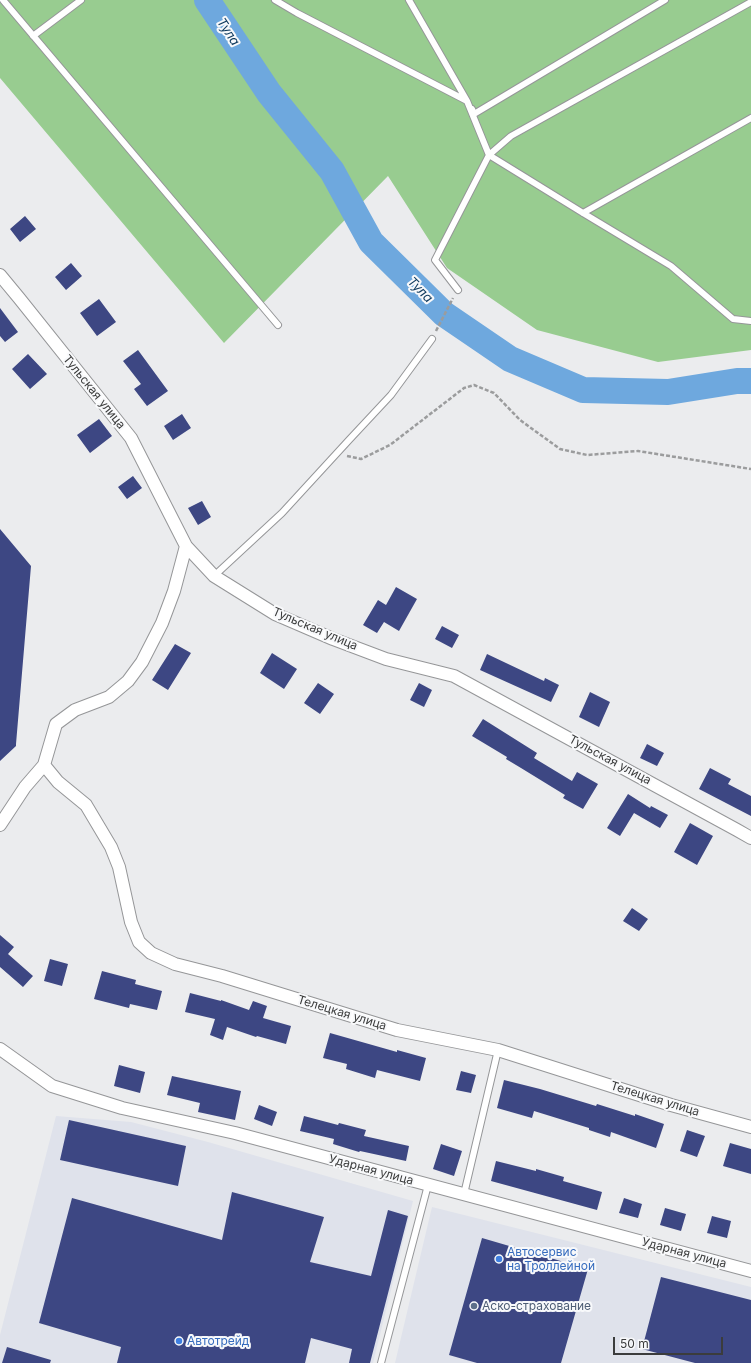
<!DOCTYPE html>
<meta charset="utf-8">
<style>
body{margin:0}
#map{position:relative;width:751px;height:1363px;overflow:hidden;background:#ebecee;font-family:Inter,sans-serif}
canvas{display:block}
.scale{position:absolute;left:613px;top:1337px;width:110px;height:18px;box-sizing:border-box;border:2px solid #3b3c3c;border-top:0;padding-left:5px;font-size:12px;line-height:14px;white-space:nowrap;color:#3b3c3c;-webkit-text-stroke:3px #f8f9fb;paint-order:stroke}
</style>
<div id="map">
<canvas width="751" height="1363"></canvas>
<div class="scale">50 m</div>
</div>
<script>
const g = document.querySelector('canvas').getContext('2d');
g.lineJoin = 'round';
function fillPath(path, color) {
  g.fillStyle = color;
  g.fill(path, 'evenodd');
}
function strokePath(path, color, width, dash) {
  g.strokeStyle = color;
  g.lineWidth = width;
  g.lineCap = dash ? 'butt' : 'round';
  g.setLineDash(dash || []);
  g.stroke(path);
}
function drawText(font, color, halo, rows, align = 'center') {
  g.font = font + ' Inter,sans-serif';
  g.lineWidth = 4;
  g.setLineDash([]);
  g.textBaseline = 'middle';
  g.strokeStyle = halo;
  g.fillStyle = color;
  for (const [text, x, y, turn = 0] of rows) {
    g.save();
    g.translate(x, y);
    g.rotate((+turn || 0) * Math.PI / 180);
    g.textAlign = isNaN(turn) ? turn : align;
    if (halo) g.strokeText(text, 0, 0);
    g.fillText(text, 0, 0);
    g.restore();
  }
}
fillPath(new Path2D(`
 M 56,1116 L 131,1122 L 208,1142 L 413,1201 L 373,1363 L 0,1363 L 0,1335 Z
 M 432,1207 L 751,1287 L 751,1363 L 395,1363 Z`), '#dfe2eb');
fillPath(new Path2D(`
 M 0,0 L 751,0 L 751,350 L 658,362 L 537,330 L 447,268 L 388,176 L 224,343 L 0,78 Z`), '#98cc90');
strokePath(new Path2D(`
 M 207,0 L 269,93 L 332,171 L 371,242 L 444,314 L 510,359 L 583,390 L 668,392 L 737,381 L 751,381`), '#6ea8de', 26);
fillPath(new Path2D(`
 M 25,216 L 36,229 L 20,242 L 10,229 Z
 M 71,263 L 82,276 L 66,290 L 55,277 Z
 M 99,299 L 116,322 L 97,336 L 80,313 Z
 M 0,308 L 18,332 L 5,342 L 0,336 Z
 M 138,350 L 168,391 L 147,406 L 134,389 L 141,384 L 123,361 Z
 M 28,354 L 47,374 L 30,389 L 12,369 Z
 M 182,414 L 191,428 L 173,440 L 164,426 Z
 M 99,419 L 112,436 L 90,453 L 77,435 Z
 M 133,476 L 142,488 L 127,499 L 118,487 Z
 M 202,501 L 211,517 L 198,525 L 188,508 Z
 M 0,529 L 31,566 L 16,744 L 16,746 L 0,761 Z
 M 396,587 L 417,599 L 399,631 L 384,622 L 377,633 L 363,625 L 378,600 L 386,605 Z
 M 442,626 L 459,635 L 452,648 L 435,639 Z
 M 175,644 L 191,653 L 168,690 L 152,680 Z
 M 272,653 L 297,669 L 284,689 L 260,673 Z
 M 487,654 L 544,681 L 545,678 L 559,685 L 551,702 L 480,670 Z
 M 318,683 L 334,694 L 320,714 L 304,703 Z
 M 419,683 L 432,690 L 424,707 L 410,700 Z
 M 590,692 L 610,702 L 599,727 L 579,717 Z
 M 483,719 L 537,753 L 534,758 L 572,781 L 577,772 L 598,784 L 583,809 L 563,798 L 565,795 L 521,768 L 506,759 L 507,757 L 472,736 Z
 M 647,744 L 664,753 L 657,766 L 640,758 Z
 M 710,768 L 731,779 L 728,784 L 751,796 L 751,816 L 699,789 Z
 M 628,794 L 650,808 L 651,806 L 668,815 L 660,828 L 634,813 L 620,836 L 607,828 Z
 M 690,823 L 713,836 L 697,865 L 674,852 Z
 M 632,908 L 648,919 L 639,931 L 623,921 Z
 M 0,935 L 14,947 L 8,954 L 33,976 L 23,987 L 0,967 Z
 M 50,959 L 68,964 L 62,986 L 44,981 Z
 M 102,971 L 136,980 L 135,984 L 162,991 L 157,1010 L 130,1004 L 129,1008 L 94,999 Z
 M 190,993 L 221,1001 L 221,1000 L 249,1010 L 253,1001 L 267,1006 L 263,1018 L 291,1026 L 286,1044 L 257,1036 L 256,1037 L 227,1027 L 223,1040 L 210,1035 L 215,1019 L 185,1012 Z
 M 330,1033 L 397,1052 L 397,1050 L 426,1058 L 420,1081 L 377,1070 L 375,1078 L 346,1069 L 347,1064 L 323,1058 Z
 M 119,1065 L 145,1072 L 140,1093 L 114,1086 Z
 M 461,1071 L 476,1075 L 471,1093 L 456,1090 Z
 M 172,1076 L 241,1091 L 235,1120 L 198,1112 L 200,1103 L 167,1095 Z
 M 504,1080 L 540,1089 L 596,1106 L 597,1104 L 635,1116 L 635,1114 L 664,1124 L 656,1148 L 611,1132 L 610,1137 L 589,1130 L 589,1128 L 534,1111 L 532,1118 L 497,1108 Z
 M 259,1105 L 277,1112 L 272,1126 L 254,1119 Z
 M 304,1116 L 338,1125 L 339,1123 L 366,1130 L 364,1136 L 409,1146 L 406,1161 L 360,1151 L 359,1152 L 333,1144 L 334,1139 L 300,1131 Z
 M 69,1120 L 186,1146 L 178,1186 L 60,1160 Z
 M 687,1130 L 705,1136 L 697,1157 L 680,1151 Z
 M 730,1143 L 751,1149 L 751,1174 L 723,1166 Z
 M 441,1144 L 462,1151 L 454,1176 L 433,1169 Z
 M 496,1161 L 536,1171 L 536,1169 L 564,1177 L 563,1181 L 602,1192 L 597,1210 L 491,1181 Z
 M 232,1192 L 324,1217 L 310,1262 L 371,1276 L 388,1210 L 408,1216 L 370,1363 L 349,1363 L 352,1349 L 311,1338 L 305,1363 L 117,1363 L 121,1347 L 39,1323 L 72,1198 L 222,1240 Z
 M 624,1198 L 642,1204 L 638,1218 L 619,1213 Z
 M 665,1208 L 686,1214 L 681,1231 L 660,1225 Z
 M 712,1216 L 731,1221 L 727,1238 L 707,1233 Z
 M 482,1238 L 588,1269 L 561,1363 L 477,1363 L 449,1355 Z
 M 661,1277 L 751,1300 L 751,1363 L 695,1363 L 642,1349 Z
 M 7,1347 L 51,1360 L 50,1363 L 2,1363 Z`), '#3d4783');
const lane = new Path2D(`
 M 3,0 L 278,325
 M 275,0 L 297,13 L 467,101 L 489,155 L 583,213 L 671,266 L 733,319 L 751,321
 M 409,0 L 467,101
 M 33,36 L 81,0
 M 472,109 L 474,114 L 665,0
 M 583,213 L 751,118
 M 458,290 L 435,260 L 489,155 L 511,136 L 751,2
 M 214,576 L 282,513 L 349,440 L 391,395 L 432,339
 M 464,1194 L 498,1050
 M 381,1363 L 428,1185`);
const street = new Path2D(`
 M 0,275 L 19,298 L 131,438 L 186,546 L 214,576 L 275,614 L 333,639 L 386,659 L 454,676 L 737,830 L 751,838
 M 44,765 L 58,782 L 86,805 L 111,847 L 119,867 L 131,922 L 139,942 L 151,953 L 175,964 L 222,976 L 397,1030 L 498,1050 L 671,1105 L 751,1127
 M 0,825 L 25,787 L 44,765 L 56,724 L 75,710 L 109,697 L 128,681 L 142,662 L 162,623 L 174,591 L 186,546
 M 0,1049 L 52,1086 L 122,1108 L 235,1133 L 751,1271`);
strokePath(lane, '#959698', 8);
strokePath(street, '#959698', 14);
strokePath(new Path2D(`
 M 436,331 L 453,298
 M 347,456 L 361,459 L 390,445 L 464,388 L 474,385 L 494,393 L 520,420 L 560,449 L 587,455 L 638,451 L 751,469`), '#9b9c9d', 2.5, [4, 2]);
strokePath(lane, '#fff', 6);
strokePath(street, '#fff', 12);
for (const [x, y, r, color] of [
 [499,1259,4,"#3f7fe0"],
 [474,1306,4,"#5c6f8a"],
 [179,1341,4,"#3f7fe0"]
]) {
  const dot = new Path2D();
  dot.arc(x, y, r, 0, 2 * Math.PI);
  g.fillStyle = color;
  g.fill(dot);
  strokePath(dot, '#f8f9fb', 1.5);
}
drawText('12px', '#3b3c3c', '#f8f9fb', [
 ["Тульская улица",94,392,51],
 ["Тульская улица",315,629,23],
 ["Тульская улица",610,760,28],
 ["Телецкая улица",342,1013,17],
 ["Телецкая улица",655,1099,17],
 ["Ударная улица",371,1170,15],
 ["Ударная улица",684,1253,15]
]);
drawText('12px', '#366cbe', '#f8f9fb', [
 ["Автосервис",507,1252],
 ["на Троллейной",507,1266],
 ["Автотрейд",187,1341]
], 'left');
drawText('12px', '#4e5e75', '#f8f9fb', [
 ["Аско-страхование",482,1306]
], 'left');
drawText('italic 13px', '#0f3a5e', '#f8f9fb', [
 ["Тула",228,32,56],
 ["Тула",420,290,45]
]);
</script>
